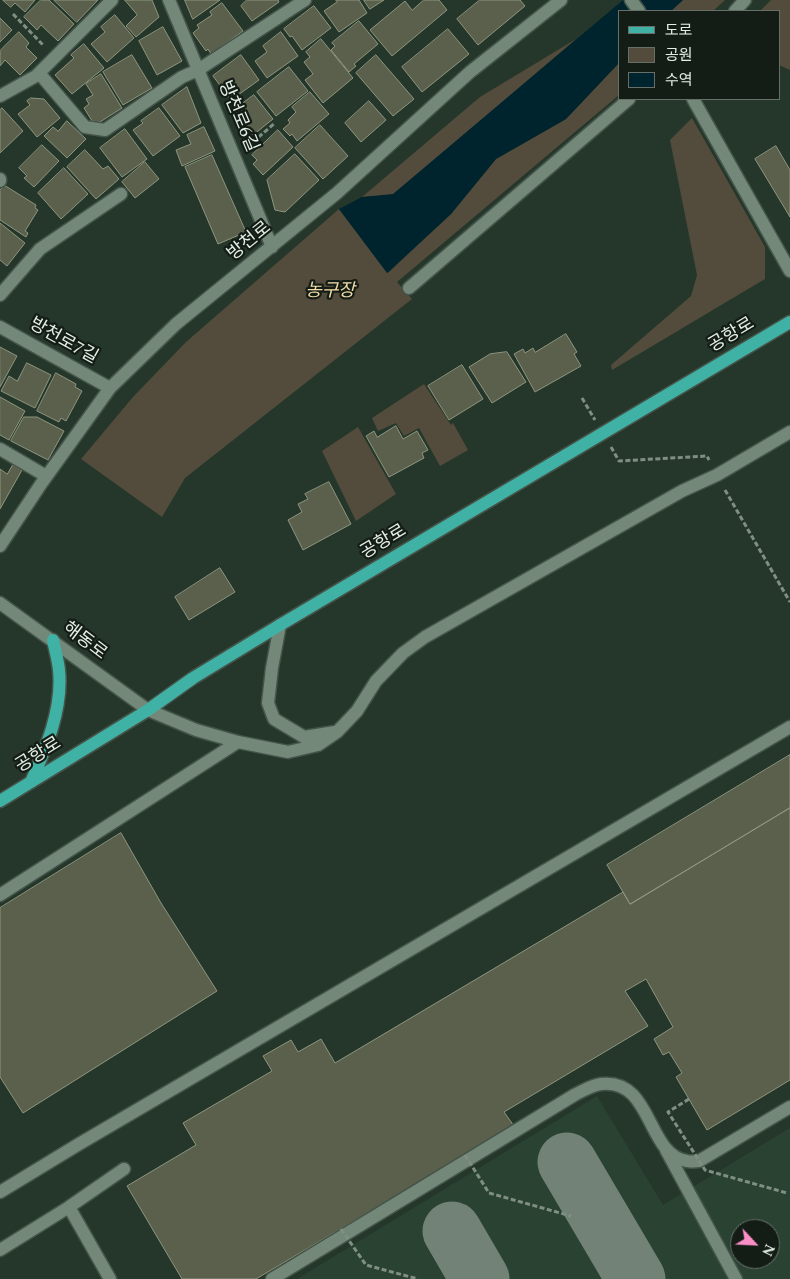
<!DOCTYPE html>
<meta charset="utf-8">
<style>
body{margin:0}
#map{position:relative;width:790px;height:1279px;overflow:hidden;background:#25372a;font-family:Spectral,"Noto Sans KR",serif}
canvas{display:block}
.legend{position:absolute;left:618px;top:10px;width:162px;height:90px;box-sizing:border-box;background:#141c16;border:1px solid #667069;margin:0;padding:6px 9px;list-style:none;font-size:15px;color:#e2ede5}
.legend li{display:flex;align-items:center;gap:10px;height:25px}
.legend b{width:25px;border:1px solid #667069}
.north{position:absolute;left:730px;top:1219px;width:50px;height:50px;box-sizing:border-box;background:#141c16;border:1px solid #667069;border-radius:50%;rotate:115deg;font-size:14px;font-weight:700;line-height:20px;text-align:center;color:#e2ede5}
.north::after{content:'';display:block;margin:auto;width:18px;height:22px;background:#fa8fc7;clip-path:polygon(50% 0,100% 100%,50% 72%,0 100%)}
</style>
<div id="map">
<canvas width="790" height="1279"></canvas>
<ul class="legend">
<li><b style="height:6px;background:#40b2a5"></b>도로</li>
<li><b style="height:14px;background:#534c3c"></b>공원</li>
<li><b style="height:14px;background:#00242e"></b>수역</li>
</ul>
<div class="north">N</div>
</div>
<script>
const g = document.querySelector('canvas').getContext('2d');
g.lineJoin = 'round';
function fillPath(path, color) {
  g.fillStyle = color;
  g.fill(path, 'evenodd');
}
function strokePath(path, color, width, dash) {
  g.strokeStyle = color;
  g.lineWidth = width;
  g.lineCap = dash ? 'butt' : 'round';
  g.setLineDash(dash || []);
  g.stroke(path);
}
function drawText(font, color, halo, rows, align = 'center') {
  g.font = font + ' Spectral,"Noto Sans KR",serif';
  g.lineWidth = 4.5;
  g.setLineDash([]);
  g.textBaseline = 'middle';
  g.strokeStyle = halo;
  g.fillStyle = color;
  for (const [text, x, y, turn = 0] of rows) {
    g.save();
    g.translate(x, y);
    g.rotate((+turn || 0) * Math.PI / 180);
    g.textAlign = isNaN(turn) ? turn : align;
    if (halo) g.strokeText(text, 0, 0);
    g.fillText(text, 0, 0);
    g.restore();
  }
}
fillPath(new Path2D(`
 M 597,1096 L 663,1205 L 790,1128 L 790,1279 L 297,1279 ZM 740,1229 L 770,1229 L 770,1259 L 740,1259 Z`), '#2a4232');
fillPath(new Path2D(`
 M 683,0 L 725,0 L 713,11 L 671,11 Z
 M 771,0 L 790,0 L 790,70 L 779,65 L 779,11 L 760,11 Z
 M 576,39 L 393,195 L 362,197 L 480,97 Z
 M 619,63 L 619,95 L 397,282 L 412,299 L 185,478 L 162,517 L 81,459 L 133,397 L 186,342 L 339,209 L 388,273 L 451,214 L 496,159 L 566,119 Z
 M 692,118 L 765,247 L 765,279 L 612,370 L 611,365 L 691,296 L 697,275 L 670,140 Z
 M 424,384 L 451,425 L 453,423 L 468,450 L 440,466 L 419,428 L 404,436 L 396,423 L 378,431 L 372,418 Z
 M 358,427 L 396,494 L 356,521 L 322,451 Z`), '#534c3c');
fillPath(new Path2D(`
 M 623,0 L 683,0 L 671,11 L 619,11 L 619,63 L 566,119 L 496,159 L 451,214 L 387,273 L 339,209 L 362,197 L 393,194 Z`), '#00242e');
strokePath(new Path2D(`
 M 567,1162 L 636,1279
 M 452,1231 L 480,1279`), '#738277', 59);
const building = new Path2D(`
 M 3,0 L 35,0 L 25,12 L 15,3 L 11,7 Z
 M 41,0 L 49,0 L 74,24 L 58,41 L 41,25 L 37,30 L 24,17 Z
 M 54,0 L 98,0 L 77,22 Z
 M 125,0 L 152,0 L 159,17 L 136,37 L 126,26 L 137,15 Z
 M 185,0 L 220,0 L 193,19 Z
 M 247,0 L 278,0 L 279,2 L 252,21 L 241,6 Z
 M 336,0 L 359,0 L 367,13 L 339,32 L 324,11 L 337,2 Z
 M 364,0 L 384,0 L 370,9 Z
 M 424,0 L 439,0 L 447,10 L 392,56 L 370,30 L 405,1 L 412,10 Z
 M 480,0 L 520,0 L 525,6 L 478,45 L 457,19 Z
 M 222,3 L 243,31 L 211,54 L 208,49 L 206,51 L 193,33 L 199,28 L 197,25 L 212,15 L 210,12 Z
 M 314,6 L 331,28 L 302,50 L 292,36 L 290,37 L 284,29 Z
 M 115,15 L 134,38 L 107,62 L 91,44 L 105,32 L 101,27 Z
 M 0,18 L 12,30 L 0,42 Z
 M 359,21 L 378,44 L 354,64 L 356,66 L 349,72 L 331,50 L 335,46 L 332,43 Z
 M 163,27 L 182,61 L 157,75 L 139,41 Z
 M 448,29 L 469,54 L 422,92 L 402,67 Z
 M 19,32 L 29,43 L 26,47 L 37,58 L 20,75 L 5,60 L 0,66 L 0,51 Z
 M 281,32 L 298,56 L 267,78 L 255,61 L 267,52 L 263,46 Z
 M 321,39 L 353,78 L 323,103 L 305,80 L 313,74 L 304,62 L 310,57 L 306,52 Z
 M 84,44 L 104,68 L 72,94 L 55,75 L 74,58 L 71,55 Z
 M 132,55 L 152,88 L 123,105 L 103,72 Z
 M 241,55 L 259,80 L 231,100 L 213,76 Z
 M 376,55 L 414,99 L 393,116 L 356,73 Z
 M 289,67 L 308,91 L 276,116 L 257,92 Z
 M 101,74 L 122,108 L 100,122 L 92,121 L 84,108 L 89,104 L 86,99 L 93,95 L 86,84 Z
 M 187,87 L 201,123 L 183,133 L 162,105 Z
 M 310,92 L 329,114 L 297,141 L 292,134 L 290,136 L 283,129 L 290,123 L 288,120 L 296,112 L 292,107 Z
 M 254,95 L 273,119 L 253,135 L 238,116 L 246,110 L 242,104 Z
 M 31,98 L 44,99 L 60,118 L 37,137 L 18,114 L 30,105 L 27,101 Z
 M 369,101 L 386,120 L 361,142 L 345,123 Z
 M 2,108 L 23,131 L 0,153 L 0,111 Z
 M 159,108 L 180,136 L 153,156 L 133,130 L 143,123 L 141,121 Z
 M 67,121 L 86,139 L 67,158 L 44,136 L 53,127 L 58,131 Z
 M 320,125 L 348,156 L 323,179 L 295,148 Z
 M 204,127 L 215,151 L 182,166 L 176,150 L 191,144 L 187,135 Z
 M 125,129 L 147,159 L 122,177 L 100,148 Z
 M 278,130 L 293,147 L 263,175 L 253,164 L 257,160 L 252,155 Z
 M 42,145 L 59,161 L 34,187 L 24,178 L 27,176 L 19,168 Z
 M 776,146 L 790,170 L 790,217 L 755,159 Z
 M 85,150 L 103,169 L 108,166 L 119,179 L 96,199 L 67,167 Z
 M 295,154 L 319,180 L 285,212 L 275,210 L 267,180 Z
 M 212,155 L 246,232 L 218,244 L 185,167 Z
 M 145,162 L 159,179 L 135,198 L 122,182 Z
 M 64,168 L 88,194 L 61,219 L 38,193 Z
 M 4,185 L 36,205 L 35,208 L 38,210 L 25,231 L 28,233 L 26,237 L 0,220 L 0,191 Z
 M 0,223 L 25,243 L 7,266 L 0,260 Z
 M 566,334 L 577,352 L 574,354 L 581,366 L 535,392 L 514,354 L 523,349 L 525,353 L 533,348 L 535,352 Z
 M 0,347 L 17,356 L 0,387 Z
 M 507,352 L 526,382 L 492,403 L 469,367 L 490,354 Z
 M 27,363 L 51,375 L 35,408 L 1,391 L 9,376 L 17,381 Z
 M 462,365 L 483,399 L 449,420 L 428,386 Z
 M 56,373 L 76,384 L 75,387 L 82,391 L 66,421 L 61,418 L 59,422 L 37,411 Z
 M 0,397 L 25,411 L 9,440 L 0,435 Z
 M 24,417 L 37,417 L 64,431 L 48,460 L 11,441 Z
 M 396,426 L 403,439 L 417,431 L 428,450 L 422,453 L 424,458 L 389,477 L 366,436 L 374,431 L 377,437 Z
 M 13,465 L 22,470 L 0,509 L 0,469 L 7,474 Z
 M 329,482 L 351,524 L 303,550 L 288,520 L 302,512 L 298,504 L 308,499 L 305,494 Z
 M 220,568 L 235,592 L 189,620 L 175,597 Z
 M 790,755 L 790,808 L 630,904 L 607,865 Z
 M 790,808 L 790,1080 L 707,1130 L 676,1077 L 682,1073 L 669,1052 L 663,1055 L 654,1039 L 673,1027 L 646,979 L 625,991 L 648,1026 L 504,1112 L 514,1126 L 256,1279 L 182,1279 L 127,1186 L 196,1145 L 183,1123 L 272,1071 L 263,1056 L 291,1040 L 298,1052 L 321,1039 L 335,1063 L 623,892 L 630,904 Z
 M 121,833 L 161,903 L 217,991 L 23,1113 L 0,1077 L 0,908 Z`);
fillPath(building, '#5a604c');
strokePath(building, '#8e957f', 1);
const minor = new Path2D(`
 M 169,0 L 272,247
 M 631,0 L 639,11
 M 735,11 L 745,0
 M 39,73 L 85,127 L 105,130 L 182,77 L 198,70 L 305,0
 M 0,96 L 36,76 L 112,0
 M 693,99 L 790,271
 M 0,179 L 0,181
 M 409,288 L 629,99
 M 0,295 L 40,249 L 121,194
 M 0,327 L 110,388
 M 0,449 L 46,476
 M 0,546 L 41,484 L 110,388 L 176,324 L 337,193 L 470,72 L 561,0
 M 0,603 L 148,710 L 196,730 L 238,742 L 288,752 L 318,745 L 337,732 L 357,711 L 376,681 L 403,653 L 425,637 L 682,491 L 717,475 L 790,432
 M 280,625 L 272,668 L 268,703 L 274,719 L 304,737 L 335,732
 M 0,895 L 238,742
 M 666,1150 L 736,1279
 M 0,1192 L 79,1144 L 790,727
 M 0,1250 L 69,1207
 M 110,1279 L 69,1207 L 124,1169
 M 272,1279 L 576,1094 C 584,1090 593,1085 601,1084 C 653,1078 646,1155 687,1161 C 691,1162 696,1161 699,1161 L 790,1107`);
const major = new Path2D(`
 M 31,782 C 46,748 63,709 59,670 C 58,660 55,650 53,640
 M 0,801 L 148,710 L 193,678 L 280,625 L 790,322`);
strokePath(minor, '#44544a', 15);
strokePath(major, '#44544a', 15);
strokePath(new Path2D(`
 M 13,14 L 44,46
 M 247,147 L 275,123
 M 582,398 L 595,420
 M 611,447 L 619,461 L 707,456 L 709,460
 M 725,490 L 790,602`), '#808f84', 3, [5, 2.5]);
strokePath(minor, '#738879', 12);
strokePath(major, '#40b2a5', 12);
strokePath(new Path2D(`
 M 689,1099 L 668,1112 L 705,1170 L 787,1193
 M 465,1155 L 489,1193 L 571,1216
 M 341,1229 L 366,1265 L 418,1279`), '#808f84', 3, [5, 2.5]);
drawText('18px', '#e2ede5', '#141c16', [
 ["방천로6길",237,117,67],
 ["방천로",250,242,-39],
 ["공항로",732,336,-31],
 ["방천로7길",63,342,29],
 ["공항로",384,543,-31],
 ["해동로",84,642,37],
 ["공항로",39,756,-32]
]);
drawText('italic 18px', '#f2dba6', '#141c16', [
 ["농구장",330,292]
]);
</script>
